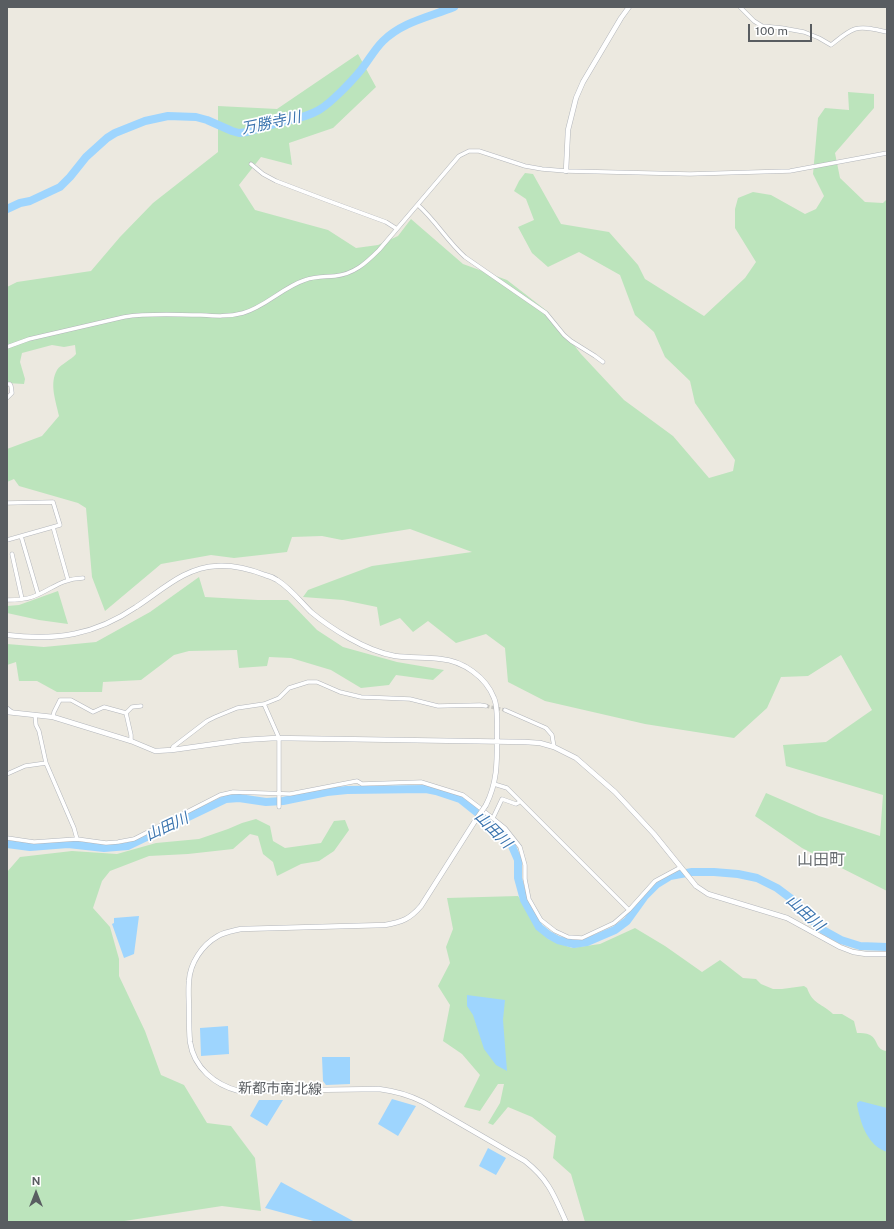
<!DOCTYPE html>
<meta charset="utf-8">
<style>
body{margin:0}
#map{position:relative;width:894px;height:1229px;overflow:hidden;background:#ece9e0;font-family:"Public Sans",sans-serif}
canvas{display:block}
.frame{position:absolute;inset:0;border:8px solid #595d61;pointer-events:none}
.north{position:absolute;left:16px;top:1173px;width:40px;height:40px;-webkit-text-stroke:3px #fff;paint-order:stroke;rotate:0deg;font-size:11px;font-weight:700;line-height:16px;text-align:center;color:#595d61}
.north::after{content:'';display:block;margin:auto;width:14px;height:18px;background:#595d61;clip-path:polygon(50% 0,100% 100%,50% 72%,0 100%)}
.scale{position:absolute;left:748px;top:24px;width:64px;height:18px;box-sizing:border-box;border:2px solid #595d61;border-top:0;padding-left:5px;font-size:12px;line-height:14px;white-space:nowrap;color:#595d61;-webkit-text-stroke:3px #fff;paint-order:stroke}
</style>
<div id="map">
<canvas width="894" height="1229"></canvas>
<div class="frame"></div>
<div class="north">N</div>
<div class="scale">100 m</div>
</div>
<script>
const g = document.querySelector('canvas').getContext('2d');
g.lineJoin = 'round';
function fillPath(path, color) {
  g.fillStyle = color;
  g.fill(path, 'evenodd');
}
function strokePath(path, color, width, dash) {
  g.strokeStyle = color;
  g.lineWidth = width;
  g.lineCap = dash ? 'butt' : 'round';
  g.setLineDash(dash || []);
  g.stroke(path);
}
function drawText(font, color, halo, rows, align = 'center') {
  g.font = font + ' "Public Sans","Noto Sans JP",sans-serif';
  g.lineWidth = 3.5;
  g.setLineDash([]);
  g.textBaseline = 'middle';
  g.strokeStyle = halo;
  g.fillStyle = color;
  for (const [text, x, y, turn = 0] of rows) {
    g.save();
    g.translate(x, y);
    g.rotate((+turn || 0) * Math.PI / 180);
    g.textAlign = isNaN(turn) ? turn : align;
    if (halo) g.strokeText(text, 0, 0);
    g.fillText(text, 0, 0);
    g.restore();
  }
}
fillPath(new Path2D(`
 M 358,54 L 376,87 L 333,128 L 289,143 L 292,165 L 261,157 L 239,185 L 255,210 L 328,230 L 356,248 L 378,245 L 398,236 L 411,219 L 463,264 L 507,280 L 547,311 L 581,354 L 624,400 L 673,436 L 709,478 L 733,471 L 735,460 L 695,403 L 690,381 L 665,357 L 654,332 L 635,315 L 620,275 L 579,252 L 548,267 L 532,253 L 518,227 L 534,220 L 526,199 L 514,191 L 519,181 L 525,173 L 533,174 L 561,224 L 609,232 L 638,265 L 645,279 L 704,316 L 745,278 L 756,262 L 735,228 L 735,209 L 738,198 L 753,192 L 771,195 L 805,214 L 816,209 L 824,196 L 813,174 L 818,118 L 825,108 L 849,110 L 848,92 L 874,94 L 874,108 L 835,153 L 840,178 L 865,202 L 883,203 L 887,199 L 887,891 L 802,848 L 755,816 L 766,793 L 819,816 L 880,836 L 883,795 L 786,766 L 783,745 L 826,742 L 872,710 L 841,655 L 808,676 L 781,677 L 767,708 L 734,738 L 645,724 L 545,701 L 508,682 L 505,648 L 486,634 L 456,643 L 428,621 L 413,632 L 400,618 L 380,626 L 377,607 L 343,600 L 303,597 L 308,590 L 372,566 L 472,552 L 410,529 L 342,540 L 322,536 L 292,537 L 287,552 L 234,558 L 211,555 L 161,564 L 105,611 L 92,577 L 86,508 L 78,503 L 19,486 L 14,479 L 7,482 L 7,449 L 42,436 L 59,416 C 56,401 49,384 57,370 C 61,364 71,360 76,354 L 75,345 L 64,347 L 52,345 L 22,353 L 20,362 L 25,379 L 24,384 L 7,383 L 7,287 L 17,282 L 91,271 L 120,237 L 153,203 L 218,152 L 218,106 L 277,109 Z
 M 199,577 L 205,597 L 258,600 L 288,600 L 317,630 L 343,647 L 397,662 L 444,670 L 433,680 L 396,675 L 389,685 L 361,688 L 331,670 L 291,658 L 269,657 L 267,666 L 239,668 L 237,650 L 189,651 L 174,655 L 141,680 L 103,682 L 102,692 L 57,692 L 37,681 L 19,681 L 16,662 L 7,665 L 7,644 L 44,647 L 96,642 L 150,612 Z
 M 58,591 L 68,624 L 39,620 L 7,613 L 7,606 L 19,605 Z
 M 256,819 L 270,826 L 273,841 L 285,848 L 321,843 L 334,821 L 345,820 L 349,830 L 334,851 L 319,861 L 301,864 L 277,876 L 273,862 L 263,854 L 258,836 L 250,834 L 233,849 L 188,854 L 149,856 L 110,871 L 102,881 L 93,908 L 110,927 L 119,959 L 119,976 L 145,1031 L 161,1075 L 184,1085 L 207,1123 L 231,1126 L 255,1158 L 261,1211 L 222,1206 L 118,1222 L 7,1222 L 7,872 L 20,857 L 72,851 L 117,854 L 156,843 L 199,839 L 228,829 L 242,823 Z
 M 518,896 L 548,939 L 572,948 L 600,944 L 635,928 L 665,946 L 702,972 L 720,960 L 743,978 L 756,979 L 761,984 L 773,989 L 782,989 L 804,986 L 807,988 C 813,1005 822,1003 833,1014 L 842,1014 L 854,1021 L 857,1033 C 861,1033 866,1033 870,1035 C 879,1040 875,1050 887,1051 L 887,1222 L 585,1222 L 571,1174 L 553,1158 L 556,1136 L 532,1117 L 508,1107 L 493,1125 L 488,1123 L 500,1103 L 504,1084 L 498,1084 L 480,1111 L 464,1107 L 480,1075 L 462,1054 L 443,1041 L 450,1005 L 438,986 L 450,963 L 446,947 L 453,929 L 447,898 Z`), '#bce4bc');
fillPath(new Path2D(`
 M 139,916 L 134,954 L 124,958 L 112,924 L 114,923 L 114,918 Z
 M 467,995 L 505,1000 L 503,1020 L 507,1071 L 496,1065 L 484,1049 L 473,1015 L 467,1006 Z
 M 228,1026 L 229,1054 L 201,1056 L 200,1028 Z
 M 350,1057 L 350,1084 L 326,1085 L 323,1081 L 322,1057 Z
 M 392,1099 L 416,1106 L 398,1136 L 378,1124 Z
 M 259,1100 L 283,1100 L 267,1126 L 250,1116 Z
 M 860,1101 L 887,1108 L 887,1152 C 867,1145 861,1124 857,1105 L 857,1103 Z
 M 488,1148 L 506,1158 L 496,1175 L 479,1166 Z
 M 281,1182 L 355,1222 L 317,1222 L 265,1208 Z`), '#9ed5fe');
strokePath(new Path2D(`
 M 7,209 L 20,203 L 30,201 L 60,187 L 70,177 L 86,157 L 107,138 L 115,133 L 145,121 L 168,116 L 196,117 L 207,120 L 232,131 L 239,133 L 247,132 C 258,129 270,125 282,122 C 295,119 307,117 319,110 C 331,103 352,81 361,70 C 369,60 374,50 383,41 C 402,22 429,17 454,7
 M 7,844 L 30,847 L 68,844 L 104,848 L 128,846 L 226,799 L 239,798 L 266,802 L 283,801 L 327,792 L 347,790 L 426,789 L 436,791 L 460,799 L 485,819 L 511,844 L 518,860 L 518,878 L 524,900 L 539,927 L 549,935 L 558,940 L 574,944 L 587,942 L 615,930 L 627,921 L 645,896 L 657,884 L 670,876 L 692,872 L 714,872 L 738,874 L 757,878 L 777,888 L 793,900 L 808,917 L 823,930 L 841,940 L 860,946 L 887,947`), '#9ed5fe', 8);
strokePath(new Path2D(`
 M 486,706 L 505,710`), '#c7c6c0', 3.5, [3.5, 2]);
const minor = new Path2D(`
 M 740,7 L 754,21 L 762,26 L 782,28 L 804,32 L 819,38 L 831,45 C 838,40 846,32 855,29 C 865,26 877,30 887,32
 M 251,164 L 263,174 L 276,181 L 326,200 L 386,222 L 397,229
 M 418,205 C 436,221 447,241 465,257 L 546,313 L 564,335 L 571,341 L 595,356 L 603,362
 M 7,347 L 29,339 L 124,317 C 149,313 175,315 200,315 C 215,316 229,317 243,313 C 265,307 283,287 305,280 C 316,276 324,277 335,276 C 354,274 366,263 379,250 L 459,156 L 469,151 L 479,151 L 525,166 L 542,169 L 566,171 L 690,174 L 790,171 L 887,153
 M 7,384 L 10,384 L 11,386 L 12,393 L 7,398
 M 7,503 L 53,502 L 60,525 L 7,540
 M 53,527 L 68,580
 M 21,536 L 38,594
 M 12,554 L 22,599
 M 7,600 C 15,600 24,600 32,597 C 52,590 59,579 83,578
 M 264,704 L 279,738 L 279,807
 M 7,708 L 12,712
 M 505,710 L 546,728 L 552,735 L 554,747
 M 126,713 L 131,735 L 131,741
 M 53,717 L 54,712 L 60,700 L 71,700 L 93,712 L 104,707 L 126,713 L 132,707 L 141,706
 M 172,750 L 173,747 L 207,721 L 215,717 L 237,708 L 264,704 L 279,698 L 289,688 L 308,682 L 317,682 L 340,692 L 361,697 L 410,699 L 438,706 L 480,705 L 486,706
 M 7,774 L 25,766 L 46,763
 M 494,784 L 507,788 L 629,910
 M 493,818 L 502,799 L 516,804 L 518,803 L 520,801
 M 7,838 L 34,842 L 77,839 L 74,828 L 46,763 L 39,731 L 36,725 L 35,715
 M 77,839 L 106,843 L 118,842 L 134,839 L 220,795 L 233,792 L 290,794 L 357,781 L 362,784 L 421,782 L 463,795 L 480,808 L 505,828 L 520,847 L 525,865 L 525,879 L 529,899 L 541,920 L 555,931 L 568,937 L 582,938 L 614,923 L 629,910 L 655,881 L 681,867`);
const tertiary = new Path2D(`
 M 566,171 L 568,130 L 576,98 L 583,82 L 621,18 L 629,7
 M 7,635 C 56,641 95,635 136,607 C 161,591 185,567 217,566 C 234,565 249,569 265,575 C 269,576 274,578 277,580 C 290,588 300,601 311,612 C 323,622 335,630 349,638 C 363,646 378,653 395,656 C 410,658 426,657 441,659 C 463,661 486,677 494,698 C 498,707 497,724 497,734 C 497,760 498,781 486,805
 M 7,712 L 53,717 L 131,741 L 155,751 L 172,750 L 243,740 L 276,738 L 525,742 L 540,743 L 554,747 L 576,758 L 615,792 L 654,834 L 696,886 L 708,894 L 787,918 L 840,947 L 853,952 L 866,954 L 887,954
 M 475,821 L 421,906 C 410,919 402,922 385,925 L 241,929 C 233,931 225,932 218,936 C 202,945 190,963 189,981 C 188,991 189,1001 189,1011 C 189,1021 189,1032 190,1042 C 194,1068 215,1085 239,1091 L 379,1089 C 395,1091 409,1095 423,1102 L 525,1161 C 549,1180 554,1195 566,1222`);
strokePath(minor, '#b3b6bb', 4.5);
strokePath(tertiary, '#b3b6bb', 5.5);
strokePath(minor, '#fff', 3.5);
strokePath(tertiary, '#fff', 4.5);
const tertiaryBridge = new Path2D(`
 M 475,821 L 486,805`);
strokePath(tertiaryBridge, '#b3b6bb', 5.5, []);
strokePath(tertiaryBridge, '#fff', 4.5);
drawText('14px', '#595d61', '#fff', [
 ["新都市南北線",280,1089,1]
]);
drawText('italic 15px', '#3c75af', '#fff', [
 ["万勝寺川",271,123,-12],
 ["山田川",167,827,-25],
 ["山田川",493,830,45],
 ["山田川",805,913,42]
]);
drawText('16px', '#6a6f73', '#fff', [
 ["山田町",821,860]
]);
</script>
